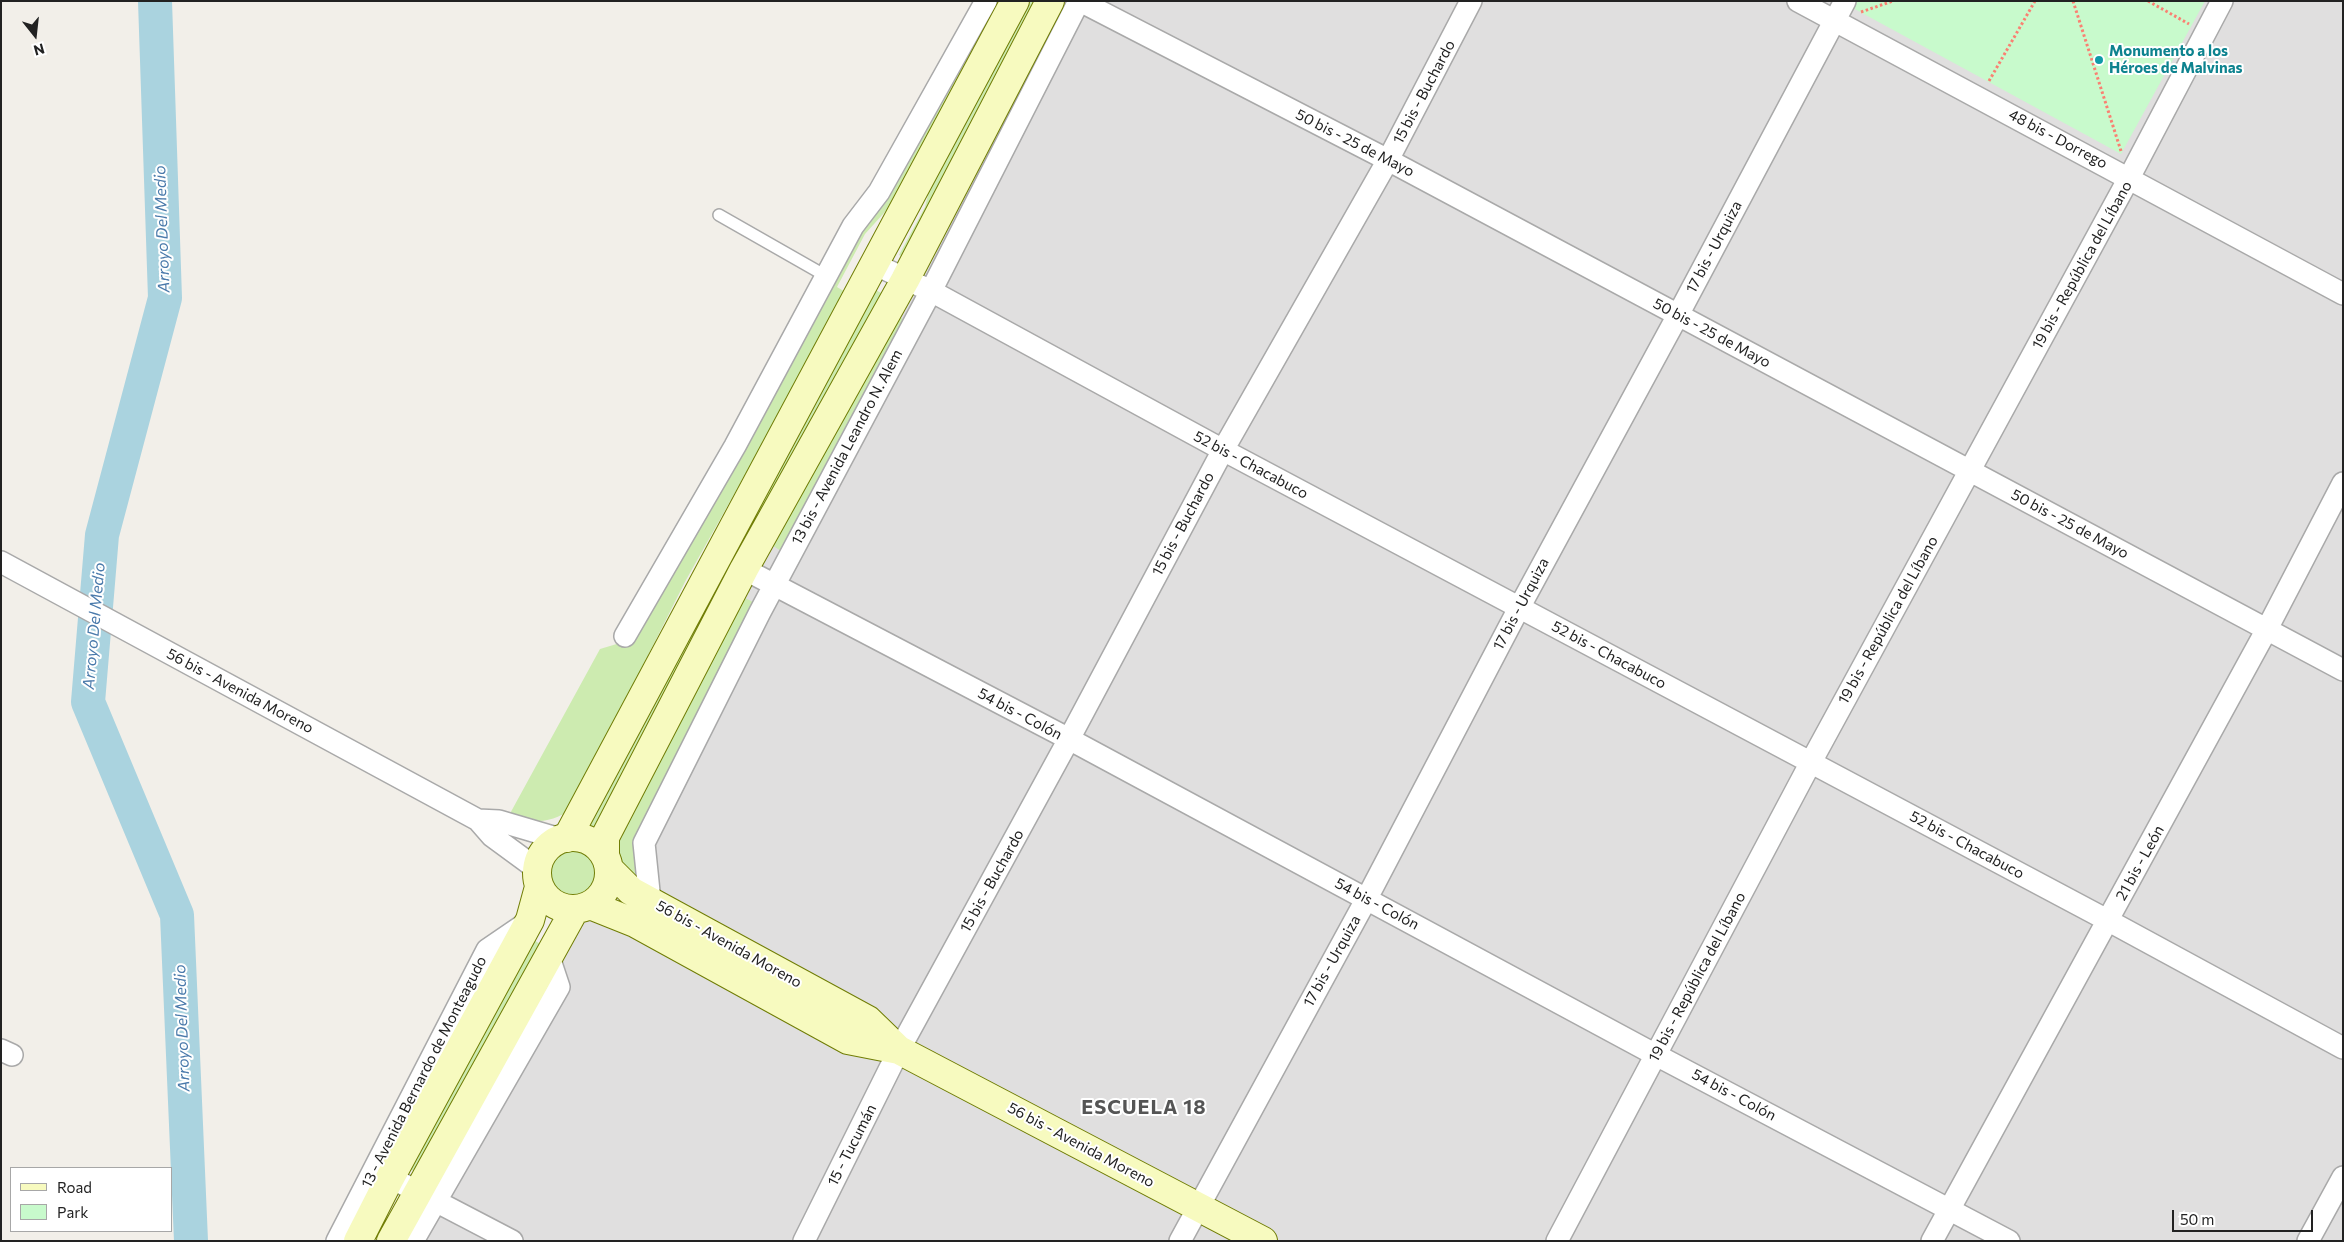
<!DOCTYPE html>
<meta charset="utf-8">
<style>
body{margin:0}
#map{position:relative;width:2344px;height:1242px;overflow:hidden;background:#f2efe9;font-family:Commissioner,sans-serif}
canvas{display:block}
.frame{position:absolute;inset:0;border:2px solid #222;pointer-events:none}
.legend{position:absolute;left:10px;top:1167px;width:162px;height:65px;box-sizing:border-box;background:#fff;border:1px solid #a7a7a7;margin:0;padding:6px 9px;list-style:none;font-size:15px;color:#222}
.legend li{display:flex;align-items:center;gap:10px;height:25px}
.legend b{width:25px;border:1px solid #a7a7a7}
.north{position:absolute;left:10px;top:10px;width:50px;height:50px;-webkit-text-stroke:4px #fff;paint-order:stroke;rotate:164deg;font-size:14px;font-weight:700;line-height:20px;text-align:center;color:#222}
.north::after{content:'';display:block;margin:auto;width:18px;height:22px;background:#222;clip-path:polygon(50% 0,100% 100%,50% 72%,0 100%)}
.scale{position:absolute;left:2172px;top:1210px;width:141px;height:22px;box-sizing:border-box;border:2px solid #222;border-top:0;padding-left:6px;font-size:15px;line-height:18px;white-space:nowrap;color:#222;-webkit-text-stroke:4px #fff;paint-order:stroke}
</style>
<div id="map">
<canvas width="2344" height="1242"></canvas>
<div class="frame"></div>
<ul class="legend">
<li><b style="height:6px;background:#f7fabf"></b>Road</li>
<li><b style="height:14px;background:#c8facc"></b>Park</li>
</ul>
<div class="north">N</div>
<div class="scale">50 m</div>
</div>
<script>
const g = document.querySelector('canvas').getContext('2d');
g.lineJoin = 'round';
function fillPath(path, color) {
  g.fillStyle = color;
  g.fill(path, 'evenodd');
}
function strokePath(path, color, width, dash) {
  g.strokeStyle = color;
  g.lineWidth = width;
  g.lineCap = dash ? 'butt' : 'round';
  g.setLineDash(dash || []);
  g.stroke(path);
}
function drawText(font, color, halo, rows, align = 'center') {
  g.font = font + ' Commissioner,sans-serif';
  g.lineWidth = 4;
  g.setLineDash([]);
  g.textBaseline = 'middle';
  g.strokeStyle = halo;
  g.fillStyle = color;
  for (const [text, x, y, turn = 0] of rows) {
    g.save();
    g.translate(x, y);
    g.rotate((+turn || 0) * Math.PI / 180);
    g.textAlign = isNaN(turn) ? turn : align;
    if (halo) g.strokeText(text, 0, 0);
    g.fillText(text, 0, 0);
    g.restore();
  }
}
fillPath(new Path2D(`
 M 1050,1 L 2343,1 L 2343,1241 L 391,1241 L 575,909 L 596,901 L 604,892 L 608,881 L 607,862 Z`), '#e0dfdf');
fillPath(new Path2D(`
 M 994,1 L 1002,1 L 893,203 L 865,234 L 837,287 L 847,293 L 686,580 L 571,808 C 553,825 530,822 507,819 L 600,649 L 630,640 L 830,274 Z
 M 1027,1 L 1041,1 L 906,258 L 899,255 L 925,207 L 933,175 Z
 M 872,288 L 883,294 L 597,832 L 586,826 Z
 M 894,314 L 903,319 L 783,552 L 768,543 Z
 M 739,595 L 755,603 L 640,881 C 623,865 614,860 619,836 Z
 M547 873a25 25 0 1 1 50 0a25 25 0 1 1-50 0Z
 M 532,939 L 542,945 L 418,1172 L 411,1170 Z`), '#cdebb0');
fillPath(new Path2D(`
 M 1854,1 L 2205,1 L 2121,154 L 1851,7 Z`), '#c8facc');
strokePath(new Path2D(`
 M 155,1 L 165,298 L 102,535 L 88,702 L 177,915 L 191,1241`), '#aad3df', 34);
const lane = new Path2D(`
 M 719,215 L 826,276`);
const street = new Path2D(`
 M 1080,1 L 1388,160 L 2343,670
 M 1798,1 L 2343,294
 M 874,264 L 931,291 L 1223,450 L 2109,921 L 2343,1048
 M 1,562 L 478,820 L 492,836 L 537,869
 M 744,569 L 1069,739 L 1656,1055 L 2009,1241
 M 625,636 L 735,446 L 853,226 L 879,192 L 986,1
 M 478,820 L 499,821 L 560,839
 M 650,901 L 644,843 L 760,612 L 931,291 L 1079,1
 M 1,1050 L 12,1055
 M 376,1170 L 512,1241
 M 337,1241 L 487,950 L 528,922
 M 413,1241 L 559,987 L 549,957
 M 804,1241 L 899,1050 L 1069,739 L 1223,450 L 1388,160 L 1471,1
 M 1180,1241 L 1367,898 L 1519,608 L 1678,315 L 1845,1
 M 1557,1241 L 1811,762 L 2129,178 L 2222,1
 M 1932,1241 L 2267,629 L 2343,483
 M 2308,1241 L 2343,1177`);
const secondary = new Path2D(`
 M537 873a36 36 0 1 1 72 0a36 36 0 1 1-72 0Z
 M 567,838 L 1015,1
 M 605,855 L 605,837 L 744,569 L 905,280 L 1050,1
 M 609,869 L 631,891 L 868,1020 L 899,1050 L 1263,1241
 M 590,905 L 635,923 L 848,1040 L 899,1050
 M 358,1241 L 390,1178 L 530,920 L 539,887
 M 391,1241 L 575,909`);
strokePath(lane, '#a9a9a9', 14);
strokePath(street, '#a9a9a9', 24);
strokePath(secondary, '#707d05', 30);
strokePath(new Path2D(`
 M 2073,1 L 2121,151
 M 2148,1 L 2189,24
 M 1861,12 L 1893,1
 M 1989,81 L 2035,1`), '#fa8072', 3, [2.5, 2.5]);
strokePath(lane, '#fff', 11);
strokePath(street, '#fff', 21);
strokePath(secondary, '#f7fabf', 28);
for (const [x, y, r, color] of [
 [2099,60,5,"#0f9aa8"]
]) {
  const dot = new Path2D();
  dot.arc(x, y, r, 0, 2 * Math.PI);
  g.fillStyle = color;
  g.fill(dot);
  strokePath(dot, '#fff', 2);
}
drawText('bold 15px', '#0d838f', '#fff', [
 ["Monumento a los",2109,51],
 ["Héroes de Malvinas",2109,68]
], 'left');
drawText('15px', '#222', '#fff', [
 ["15 bis - Buchardo",1424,92,-62],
 ["48 bis - Dorrego",2058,139,28],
 ["50 bis - 25 de Mayo",1355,143,27],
 ["17 bis - Urquiza",1714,247,-62],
 ["19 bis - República del Líbano",2082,265,-61],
 ["50 bis - 25 de Mayo",1712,333,28],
 ["13 bis - Avenida Leandro N. Alem",847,447,-62],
 ["52 bis - Chacabuco",1251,465,28],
 ["15 bis - Buchardo",1183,524,-62],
 ["50 bis - 25 de Mayo",2070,524,28],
 ["17 bis - Urquiza",1521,604,-62],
 ["19 bis - República del Líbano",1888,620,-61],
 ["52 bis - Chacabuco",1609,655,28],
 ["56 bis - Avenida Moreno",240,691,28],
 ["54 bis - Colón",1020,714,28],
 ["52 bis - Chacabuco",1967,845,28],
 ["21 bis - León",2140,863,-61],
 ["15 bis - Buchardo",992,881,-61],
 ["54 bis - Colón",1377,904,28],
 ["56 bis - Avenida Moreno",729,944,29],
 ["17 bis - Urquiza",1332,961,-61],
 ["19 bis - República del Líbano",1697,977,-62],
 ["13 - Avenida Bernardo de Monteagudo",424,1072,-63],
 ["54 bis - Colón",1734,1095,28],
 ["15 - Tucumán",852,1145,-63],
 ["56 bis - Avenida Moreno",1081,1145,28]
]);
drawText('italic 16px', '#4a7aab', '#fff', [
 ["Arroyo Del Medio",162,229,-92],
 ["Arroyo Del Medio",94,626,-85],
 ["Arroyo Del Medio",182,1028,-92]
]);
g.letterSpacing = '1px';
drawText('bold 20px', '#555', '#fff', [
 ["ESCUELA 18",1144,1107]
]);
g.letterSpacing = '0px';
</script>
